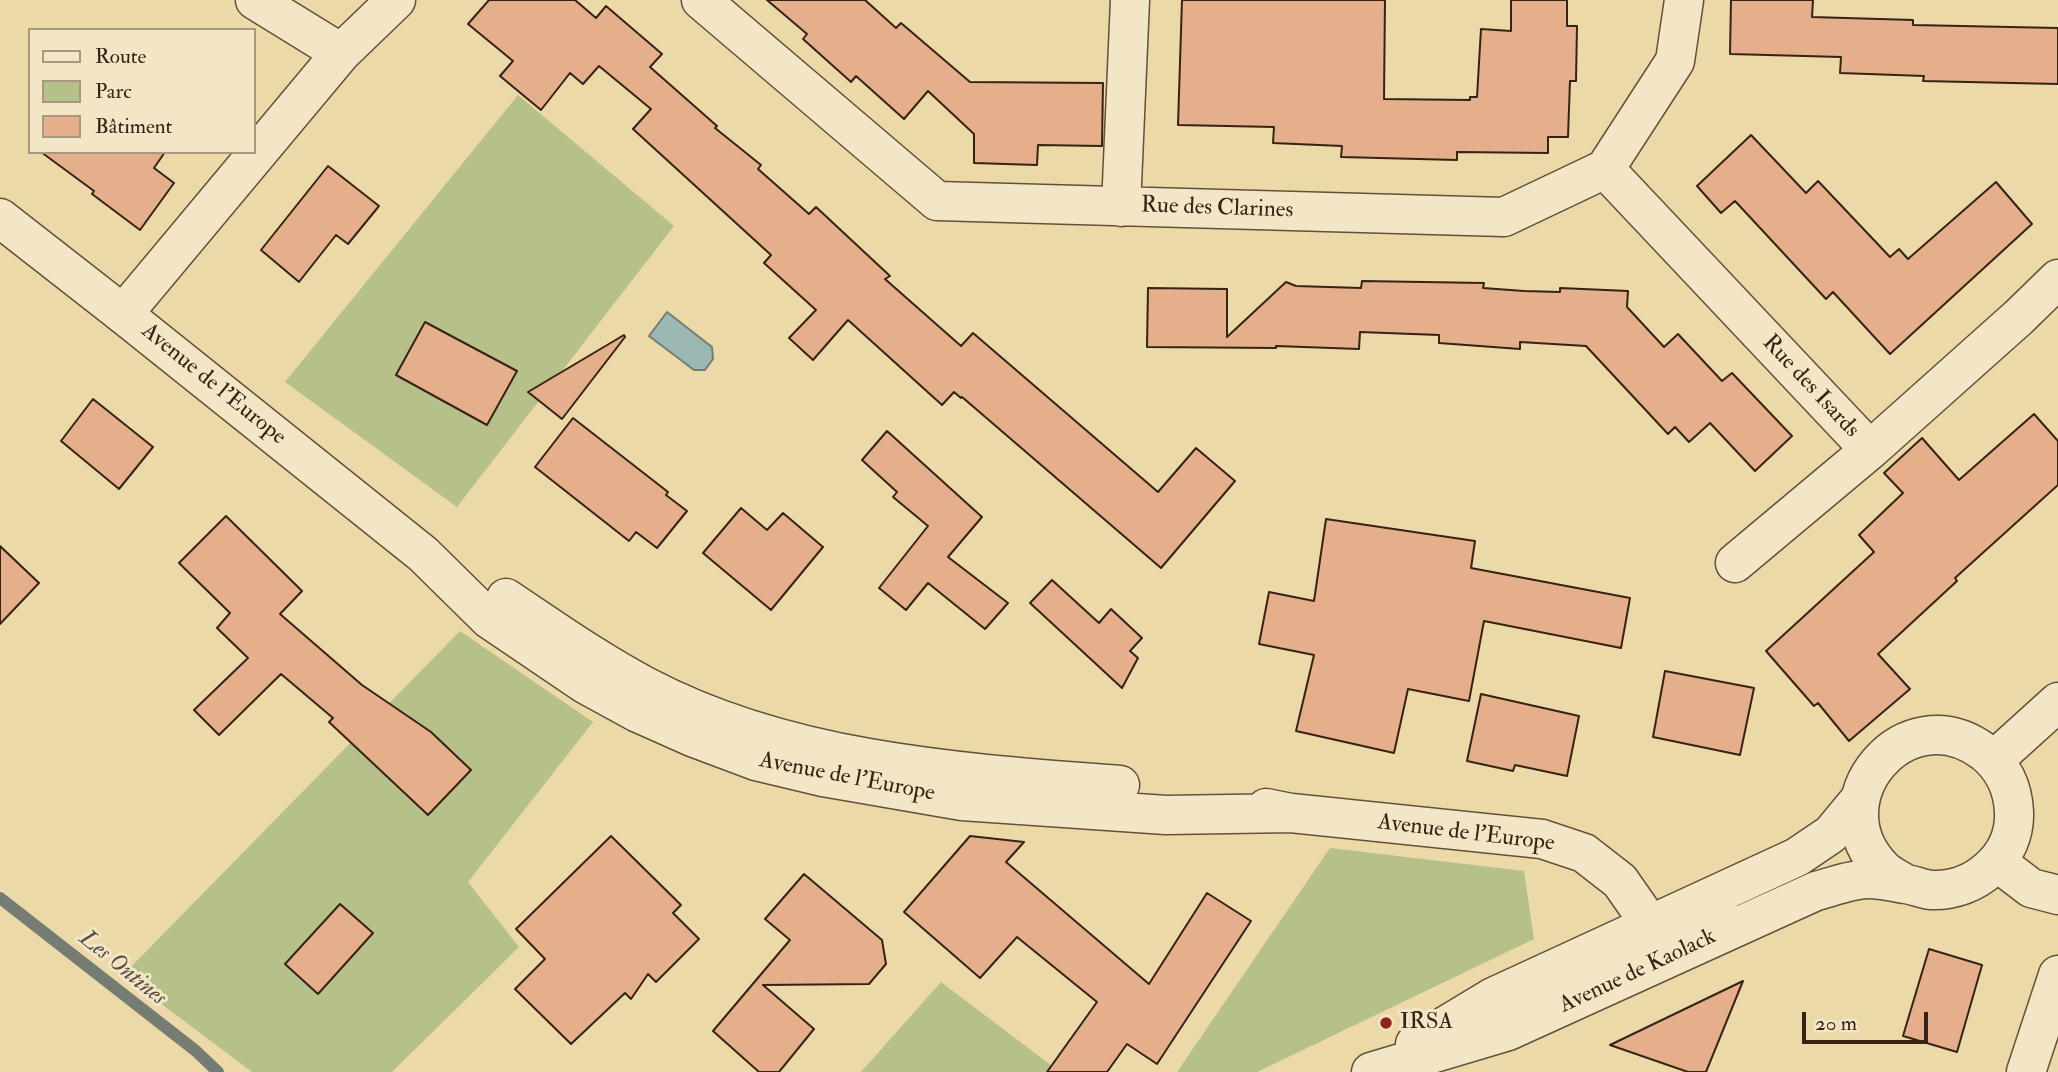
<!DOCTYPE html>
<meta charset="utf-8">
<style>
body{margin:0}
#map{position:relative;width:2058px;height:1072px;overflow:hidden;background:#ecd9a8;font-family:"IM FELL Double Pica",serif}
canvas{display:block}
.legend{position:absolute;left:28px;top:28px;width:228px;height:126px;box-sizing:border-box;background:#f3e6c6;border:2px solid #a89880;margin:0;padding:9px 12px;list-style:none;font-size:21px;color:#372216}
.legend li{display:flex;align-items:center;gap:14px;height:35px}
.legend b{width:35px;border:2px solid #a89880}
.scale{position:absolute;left:1802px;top:1012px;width:126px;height:32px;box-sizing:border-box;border:4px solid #372216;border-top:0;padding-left:9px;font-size:21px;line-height:24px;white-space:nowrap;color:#372216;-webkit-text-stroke:5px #f3e6c6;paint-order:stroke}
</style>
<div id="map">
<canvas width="2058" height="1072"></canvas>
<ul class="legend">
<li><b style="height:9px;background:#f3e6c6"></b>Route</li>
<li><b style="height:19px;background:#b6c089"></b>Parc</li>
<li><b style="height:19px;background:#e4af8a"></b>Bâtiment</li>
</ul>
<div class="scale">20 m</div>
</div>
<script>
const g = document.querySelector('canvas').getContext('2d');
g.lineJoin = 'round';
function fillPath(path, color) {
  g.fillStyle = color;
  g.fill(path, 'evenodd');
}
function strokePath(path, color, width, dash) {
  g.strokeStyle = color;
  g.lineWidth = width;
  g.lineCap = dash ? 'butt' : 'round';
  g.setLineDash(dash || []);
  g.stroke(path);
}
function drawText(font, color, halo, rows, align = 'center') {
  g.font = font + ' "IM FELL Double Pica",serif';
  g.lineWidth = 6;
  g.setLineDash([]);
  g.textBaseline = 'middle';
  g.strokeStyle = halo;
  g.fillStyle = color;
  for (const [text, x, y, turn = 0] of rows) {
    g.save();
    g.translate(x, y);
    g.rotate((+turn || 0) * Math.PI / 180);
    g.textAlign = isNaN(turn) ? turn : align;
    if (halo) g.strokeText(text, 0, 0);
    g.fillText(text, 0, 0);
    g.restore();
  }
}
fillPath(new Path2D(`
 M 518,95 L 674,226 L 457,507 L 285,382 Z
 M 460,631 L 593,722 L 468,882 L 519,947 L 392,1072 L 252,1072 L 123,975 Z
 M 1330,848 L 1524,871 L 1534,939 L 1257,1072 L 1177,1072 Z
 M 941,982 L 1060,1072 L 861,1072 Z`), '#b6c089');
const water = new Path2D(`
 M 667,312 L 712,347 L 713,359 L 705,370 L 694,370 L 649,336 Z`);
fillPath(water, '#9cb8b2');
strokePath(water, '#747c74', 2);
strokePath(new Path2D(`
 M 0,898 L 196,1051 L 218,1072`), '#747c74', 12);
const building = new Path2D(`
 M 489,0 L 575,0 L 596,18 L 606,6 L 662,54 L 650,67 L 717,126 L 715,128 L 761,165 L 758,169 L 809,214 L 816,207 L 890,276 L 885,279 L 961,346 L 973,333 L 1158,492 L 1196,448 L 1235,481 L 1161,568 L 962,397 L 961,398 L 954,392 L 942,405 L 848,320 L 813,360 L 789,338 L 816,310 L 764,263 L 771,255 L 633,129 L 651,109 L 599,66 L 583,84 L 570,73 L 541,110 L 500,76 L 513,61 L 468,24 Z
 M 767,0 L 865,0 L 896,28 L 901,23 L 970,82 L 1103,83 L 1102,146 L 1038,145 L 1037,165 L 974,163 L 974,134 L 928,91 L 904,119 L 856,76 L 851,82 L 803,39 L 807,34 Z
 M 1182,0 L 1385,0 L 1384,99 L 1470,100 L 1470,97 L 1477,97 L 1481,29 L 1511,31 L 1511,0 L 1567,0 L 1567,26 L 1577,26 L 1576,81 L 1570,81 L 1568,137 L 1548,137 L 1548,153 L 1457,152 L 1457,160 L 1341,157 L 1342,146 L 1273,143 L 1274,127 L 1178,125 Z
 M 1731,0 L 1813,0 L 1812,17 L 1913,20 L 1913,25 L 2058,28 L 2058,84 L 1923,81 L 1924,76 L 1840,73 L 1841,57 L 1730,54 Z
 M 1751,135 L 1806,193 L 1818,181 L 1890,257 L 1899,249 L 1908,259 L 1996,182 L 2032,224 L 1890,354 L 1833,292 L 1826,299 L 1735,201 L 1721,213 L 1697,186 Z
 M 41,152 L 165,152 L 154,168 L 174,183 L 140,230 L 92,194 L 94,191 Z
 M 328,166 L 379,206 L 348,244 L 336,235 L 299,282 L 261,250 Z
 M 1362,281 L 1484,283 L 1483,288 L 1524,291 L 1560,292 L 1560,288 L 1628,291 L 1627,307 L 1664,347 L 1678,334 L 1722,381 L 1732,373 L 1792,436 L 1755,471 L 1710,423 L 1689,442 L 1675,427 L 1668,434 L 1586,346 L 1520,342 L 1520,349 L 1439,343 L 1439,335 L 1360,332 L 1359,349 L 1276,346 L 1276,348 L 1147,347 L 1148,288 L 1227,289 L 1227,337 L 1286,282 L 1296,286 L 1361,288 Z
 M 425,322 L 517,371 L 487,425 L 396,375 Z
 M 624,335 L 625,337 L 562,419 L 528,392 Z
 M 93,399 L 153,447 L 119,489 L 61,441 Z
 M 2034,414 L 2058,441 L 2058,485 L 1955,578 L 1957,581 L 1878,654 L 1910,689 L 1849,741 L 1818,703 L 1814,706 L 1766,651 L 1874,552 L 1859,535 L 1903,493 L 1884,473 L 1922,438 L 1959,480 Z
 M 573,418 L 668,492 L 666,495 L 687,511 L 657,548 L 636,532 L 629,541 L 535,467 Z
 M 887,431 L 982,517 L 948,557 L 1008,603 L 985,629 L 928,583 L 906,610 L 879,588 L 928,526 L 893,497 L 897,492 L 862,460 Z
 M 741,508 L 767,530 L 783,513 L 823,547 L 771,610 L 703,553 Z
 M 226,516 L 302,591 L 280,614 L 362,685 L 431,732 L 471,770 L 428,815 L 329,722 L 333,718 L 281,674 L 219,735 L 194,710 L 248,658 L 217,628 L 230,613 L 179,563 Z
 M 1326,519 L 1475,541 L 1471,568 L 1630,598 L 1621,648 L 1484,621 L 1469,701 L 1408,689 L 1394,753 L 1296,731 L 1314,655 L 1259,644 L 1269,592 L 1314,601 Z
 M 0,546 L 39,583 L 0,624 Z
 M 1052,580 L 1099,623 L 1111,609 L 1142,638 L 1130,651 L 1138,658 L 1122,688 L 1030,603 Z
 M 1665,671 L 1754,688 L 1740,755 L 1653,737 Z
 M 1481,694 L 1579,716 L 1567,776 L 1515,765 L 1513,771 L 1467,761 Z
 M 611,836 L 681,905 L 673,913 L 699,939 L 656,982 L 648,974 L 631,999 L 625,993 L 571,1044 L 515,989 L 545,959 L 516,929 Z
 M 970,836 L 1024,842 L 1006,862 L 1149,984 L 1207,893 L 1251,921 L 1157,1064 L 1127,1044 L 1107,1072 L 1047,1072 L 1097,1002 L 1017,937 L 980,978 L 904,912 Z
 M 804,874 L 882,940 L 886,964 L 869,984 L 763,985 L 814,1029 L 779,1072 L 759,1072 L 713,1031 L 790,940 L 765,919 Z
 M 340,904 L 373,933 L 318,994 L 285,964 Z
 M 1929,949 L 1982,965 L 1957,1052 L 1903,1036 Z
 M 1743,981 L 1706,1072 L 1688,1072 L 1610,1045 Z`);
fillPath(building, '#e4af8a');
strokePath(building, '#372216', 2);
const minor = new Path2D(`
 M 255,0 L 341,53
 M 701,0 L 937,201 L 1504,217 L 1605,169 L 1675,61 L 1684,0
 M 1605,169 L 1870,450 L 2019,317 L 2058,279
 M 1121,207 L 1130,0
 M 123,314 L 341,53 L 396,0
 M 1735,563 L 1870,450
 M 1997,862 L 2031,888 L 2058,895
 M 2026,1072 L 2058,975`);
const tertiary = new Path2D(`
 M 0,218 L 123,314 L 423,554 L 489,619 L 585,684 L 638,713 L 692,737 L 756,761 L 823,777 L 962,801 L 1166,815 L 1291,813
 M 506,598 C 551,628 596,660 645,686 C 789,762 961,773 1120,785
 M 1994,760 L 2058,702
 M 1266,808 L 1291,813 L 1542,839 L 1584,853 L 1620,881 L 1650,924 L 1741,925
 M 1415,1044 L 1493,997 L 1797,857 L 1831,834 L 1860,799
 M 1371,1072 L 1508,1031 L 1816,891 C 1832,887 1852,879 1868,879 C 1880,879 1893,882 1905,884 C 1914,885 1922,889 1931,890 C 1975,892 2016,857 2014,812 C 2013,788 2003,767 1984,752 C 1905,693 1815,802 1883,869 C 1889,875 1898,879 1906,884`);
strokePath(minor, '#64503a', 41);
strokePath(tertiary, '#64503a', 41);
strokePath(minor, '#f3e6c6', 38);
strokePath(tertiary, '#f3e6c6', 38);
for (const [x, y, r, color] of [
 [1386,1023,7,"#8f2418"]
]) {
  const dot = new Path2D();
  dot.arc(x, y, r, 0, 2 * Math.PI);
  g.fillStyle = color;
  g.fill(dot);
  strokePath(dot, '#f3e6c6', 2.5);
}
drawText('23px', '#372216', '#f3e6c6', [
 ["Rue des Clarines",1217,209,2],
 ["Avenue de l'Europe",213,385,39],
 ["Rue des Isards",1810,387,47],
 ["Avenue de l'Europe",847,778,11],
 ["Avenue de l'Europe",1466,834,7],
 ["Avenue de Kaolack",1638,972,-25]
]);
drawText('23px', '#372216', '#f3e6c6', [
 ["IRSA",1400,1023]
], 'left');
drawText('italic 24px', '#554f45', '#f3e6c6', [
 ["Les Ontines",122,969,39]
]);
</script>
